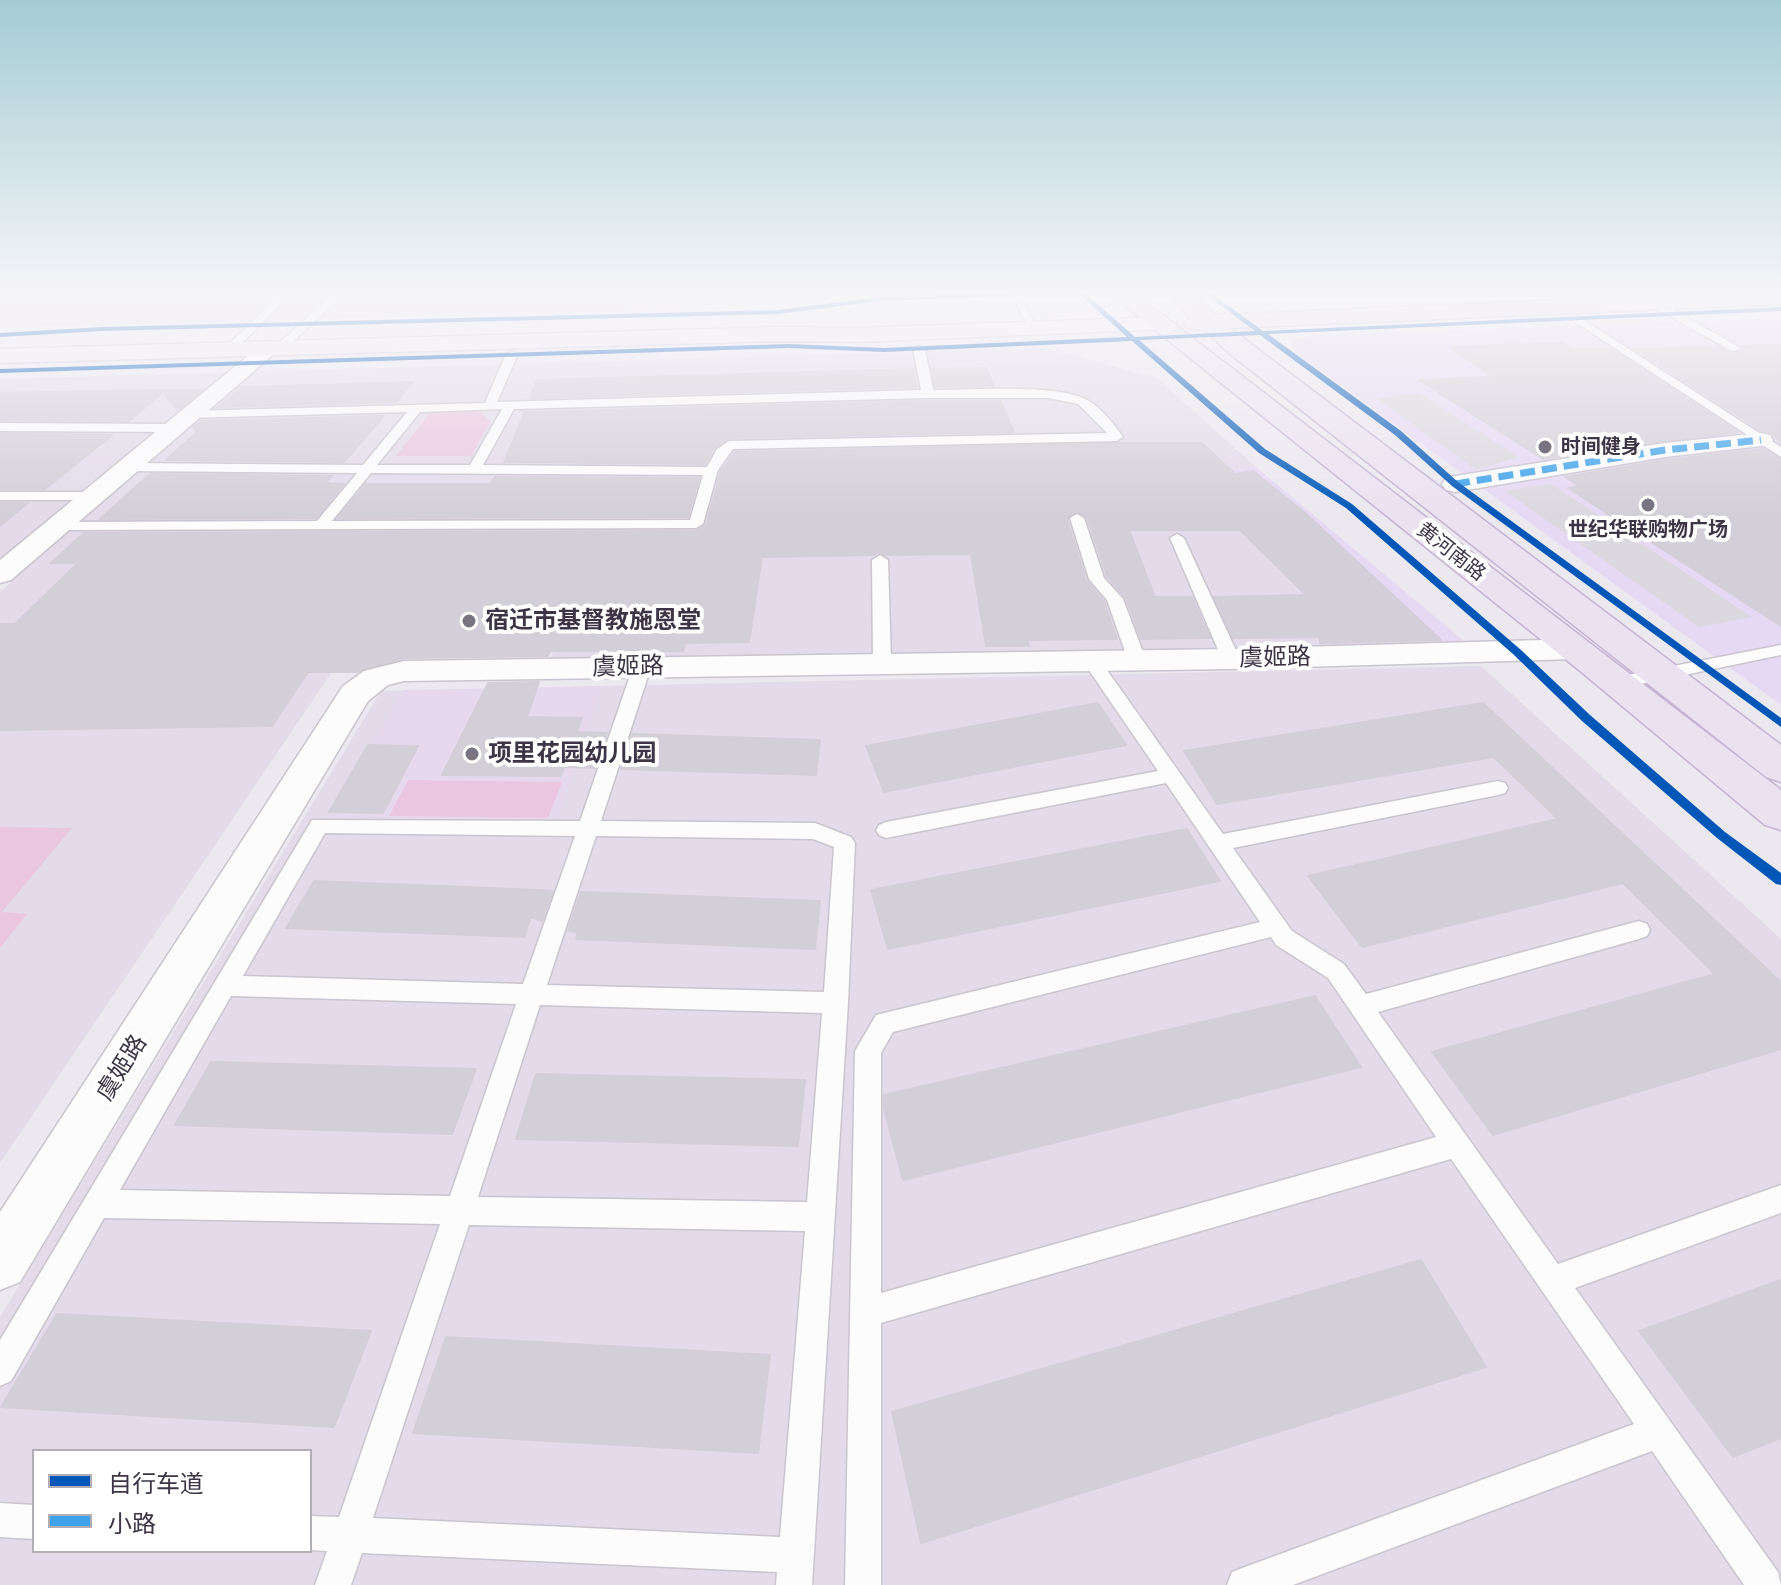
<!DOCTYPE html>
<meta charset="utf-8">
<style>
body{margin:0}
#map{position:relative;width:1781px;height:1585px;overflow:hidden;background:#ece8f0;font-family:Cabin,"Noto Sans SC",sans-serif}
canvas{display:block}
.legend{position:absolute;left:32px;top:1449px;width:280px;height:104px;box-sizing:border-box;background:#fff;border:2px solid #b1aeb5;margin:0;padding:10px 14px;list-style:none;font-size:24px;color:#3d3445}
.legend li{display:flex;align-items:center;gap:16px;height:40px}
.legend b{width:40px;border:2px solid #b1aeb5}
</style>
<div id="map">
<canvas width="1781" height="1585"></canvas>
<ul class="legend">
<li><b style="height:10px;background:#0057b8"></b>自行车道</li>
<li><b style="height:10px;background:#3fa3ec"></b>小路</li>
</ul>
</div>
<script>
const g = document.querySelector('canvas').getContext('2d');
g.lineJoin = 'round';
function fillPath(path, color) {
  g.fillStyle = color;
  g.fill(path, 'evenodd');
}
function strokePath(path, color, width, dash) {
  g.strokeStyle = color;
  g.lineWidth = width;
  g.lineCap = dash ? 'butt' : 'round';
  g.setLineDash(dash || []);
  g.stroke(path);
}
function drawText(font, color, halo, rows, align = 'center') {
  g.font = font + ' Cabin,"Noto Sans SC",sans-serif';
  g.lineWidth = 8;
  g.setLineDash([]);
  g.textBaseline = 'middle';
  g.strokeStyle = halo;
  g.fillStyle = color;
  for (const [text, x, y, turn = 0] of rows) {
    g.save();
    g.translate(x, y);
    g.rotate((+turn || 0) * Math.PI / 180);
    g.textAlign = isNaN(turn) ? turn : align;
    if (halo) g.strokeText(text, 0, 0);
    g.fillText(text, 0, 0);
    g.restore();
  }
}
fillPath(new Path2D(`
 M 0,293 L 933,293 L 874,295 L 793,305 L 0,328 Z
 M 1045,348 L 1157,378 L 1256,467 L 1206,475 L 1390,649 L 549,662 L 585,573 L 336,666 L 0,1163 L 0,592 L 22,572 L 0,571 L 0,379 Z
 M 1481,666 L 1781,939 L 1781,1585 L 0,1585 L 0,1317 L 381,691 ZM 34,1451 L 310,1451 L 310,1551 L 34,1551 Z`), '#e3dbea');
fillPath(new Path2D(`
 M 1781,318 L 1781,705 L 1299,355 L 1291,346 L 1295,339 L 1314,335 Z
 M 1256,467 L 1471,647 L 1390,649 L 1205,475 Z`), '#e6d9f4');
fillPath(new Path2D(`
 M 602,686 L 556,821 L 328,818 L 404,690 Z`), '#e6d9ee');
fillPath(new Path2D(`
 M 476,410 L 491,421 L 471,456 L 396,456 L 432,411 Z
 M 408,780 L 562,782 L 548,818 L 389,816 Z
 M 0,827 L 72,828 L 2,912 L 27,914 L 0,948 Z`), '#ebc6e1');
fillPath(new Path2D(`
 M 1420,393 L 1518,457 L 1477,470 L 1376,398 Z
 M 1551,484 L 1752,617 L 1699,627 L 1505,491 Z`), '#dbd8df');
const building = new Path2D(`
 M 1563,343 L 1573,349 L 1612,350 L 1738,432 L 1543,459 L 1419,380 L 1492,377 L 1450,347 Z
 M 1781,345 L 1781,443 L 1771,432 L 1760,430 L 1635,349 L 1719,347 L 1733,354 L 1745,351 L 1744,346 Z
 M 986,368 L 994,386 L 935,387 L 932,369 Z
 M 910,369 L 914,369 L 917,387 L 530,398 L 537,380 Z
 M 413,382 L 396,402 L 217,407 L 242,387 Z
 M 161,390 L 202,390 L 178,410 L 163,392 L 129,421 L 0,420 L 0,393 Z
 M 924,401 L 1000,401 L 1014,432 L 729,438 L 714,448 L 705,464 L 504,462 L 525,412 Z
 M 384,416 L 344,462 L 166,460 L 197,432 L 193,427 L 201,421 Z
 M 0,434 L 112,435 L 45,489 L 0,489 Z
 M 1120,443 L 1202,443 L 1235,474 L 1253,471 L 1304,512 L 1441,640 L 1320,643 L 1320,637 L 1233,638 L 1214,597 L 1306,595 L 1240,530 L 1129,530 L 1155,597 L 1192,597 L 1210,638 L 1141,639 L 1126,598 L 1107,576 L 1087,517 L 1076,511 L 1067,519 L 1086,580 L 1104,602 L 1117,639 L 1027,640 L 1029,646 L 986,646 L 971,554 L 886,555 L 878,552 L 874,555 L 762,557 L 749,642 L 685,643 L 683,651 L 550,651 L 548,656 L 404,658 L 358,672 L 308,672 L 272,726 L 0,730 L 0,624 L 15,624 L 78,563 L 51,563 L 84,533 L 696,531 L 706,525 L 721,471 L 735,452 Z
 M 1763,449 L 1781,460 L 1781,626 L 1568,488 L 1579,486 L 1565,477 L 1665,460 Z
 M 150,474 L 332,476 L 325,483 L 344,484 L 316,518 L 100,519 Z
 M 495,477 L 699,478 L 688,517 L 338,518 L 366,484 L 490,484 Z
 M 0,503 L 28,503 L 0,526 Z
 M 539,682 L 527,717 L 582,718 L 577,732 L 607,733 L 595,768 L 564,767 L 561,776 L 442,775 L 488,683 Z
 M 1098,703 L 1126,745 L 884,792 L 866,746 Z
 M 1483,703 L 1781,982 L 1781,1049 L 1493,1135 L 1432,1052 L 1715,974 L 1623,883 L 1362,947 L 1308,876 L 1558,819 L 1494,757 L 1217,804 L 1184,751 Z
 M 632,734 L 820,740 L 816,775 L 621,769 Z
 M 368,745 L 418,746 L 383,813 L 329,812 Z
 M 1187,829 L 1220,881 L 888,949 L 871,890 Z
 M 314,881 L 541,890 L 553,891 L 542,921 L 531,917 L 524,937 L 286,928 Z
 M 581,892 L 820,901 L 815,949 L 576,939 L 578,933 L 568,930 Z
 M 1315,996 L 1361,1067 L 903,1180 L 884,1109 L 884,1095 Z
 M 211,1062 L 476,1069 L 452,1134 L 175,1125 Z
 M 536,1074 L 805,1080 L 798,1146 L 516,1139 Z
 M 1421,1260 L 1486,1367 L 921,1543 L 892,1412 Z
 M 1781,1280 L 1781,1438 L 1733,1457 L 1639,1331 Z
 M 57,1314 L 371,1331 L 334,1427 L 1,1407 Z
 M 446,1337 L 770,1355 L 758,1453 L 413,1433 Z`);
fillPath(building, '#d3cfd8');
strokePath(building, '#d3ced8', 2);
const lane = new Path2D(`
 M 0,293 L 63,293 L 0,298 Z
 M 281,293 L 292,293 L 233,352 L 225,352 L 225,348 Z
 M 334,293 L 345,293 L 284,350 L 276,350 L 276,346 Z
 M 1650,301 L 1658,301 L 1742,349 L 1732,351 L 1650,305 Z
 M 1016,303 L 1024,303 L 1038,331 L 1030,331 Z
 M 1576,315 L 1781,447 L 1781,457 L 1572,320 L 1571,318 Z
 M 919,346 L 925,349 L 933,390 C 968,390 1061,383 1089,401 C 1103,410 1114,424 1123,437 L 1117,441 L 733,449 L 718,470 L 703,524 L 696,528 L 57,530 L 50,526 L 57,522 L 317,521 L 357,473 L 126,471 L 119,467 L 126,463 L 363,465 L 407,412 L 184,418 L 182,415 L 188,411 L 485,403 L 506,354 L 512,351 L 518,354 L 497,402 L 921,390 L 913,349 ZM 924,398 L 1049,398 L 1078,404 L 1107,433 L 729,441 L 717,449 L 707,467 L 483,465 L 514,409 ZM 502,409 L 470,465 L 377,465 L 420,412 ZM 371,473 L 703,475 L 690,520 L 332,521 Z
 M 0,423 L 173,424 L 179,428 L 173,432 L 0,431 Z
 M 0,492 L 91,492 L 98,496 L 91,500 L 0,500 Z
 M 1077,514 L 1084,518 L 1104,578 L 1123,599 L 1146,660 L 1143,664 L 1137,665 L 1128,660 L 1107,600 L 1089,579 L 1070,518 Z
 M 1177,534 L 1184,538 L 1240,659 L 1237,663 L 1231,664 L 1222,659 L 1170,538 Z
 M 880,555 L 888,560 L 891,663 L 882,668 L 873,663 L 872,560 Z
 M 1781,645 L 1781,655 L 1617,689 L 1608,683 L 1617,677 Z
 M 1091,655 L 1097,656 L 1223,834 L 1498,781 L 1505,783 L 1508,788 L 1505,793 L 1498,795 L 1233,848 L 1292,931 L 1344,964 L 1366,994 L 1639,921 L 1647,924 L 1650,930 L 1647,936 L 1639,939 L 1378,1012 L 1558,1264 L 1781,1185 L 1781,1213 L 1575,1288 L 1778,1572 L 1781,1585 L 1744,1585 L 1652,1451 L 1293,1585 L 1227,1585 L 1232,1572 L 1245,1567 L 1634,1424 L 1451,1159 L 881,1323 L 881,1585 L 845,1585 L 855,1051 L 876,1015 L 1260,922 L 1166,783 L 886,838 L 879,835 L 876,830 L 879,825 L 886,822 L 1158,771 L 1082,660 ZM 1271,937 L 1276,945 L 1328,978 L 1436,1137 L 881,1293 L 881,1053 L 893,1032 Z
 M 642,662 L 651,667 L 601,821 L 815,823 L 851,837 L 855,843 L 848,1003 L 812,1585 L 776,1585 L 777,1572 L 362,1553 L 351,1585 L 315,1585 L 327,1551 L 310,1550 L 310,1516 L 339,1517 L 440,1224 L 104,1218 L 11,1381 L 0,1386 L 0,1340 L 312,820 L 580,821 L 633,667 ZM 325,833 L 575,836 L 523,984 L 243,976 ZM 596,836 L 813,839 L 834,847 L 824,992 L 547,985 ZM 231,996 L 516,1004 L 450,1196 L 120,1190 ZM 540,1005 L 822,1013 L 807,1202 L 478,1197 ZM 469,1225 L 805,1231 L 780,1537 L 373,1518 Z
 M 0,1503 L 34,1505 L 34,1539 L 0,1537 Z`);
const street = new Path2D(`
 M 268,343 L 278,349 L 275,353 L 11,580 L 0,583 L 0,560 L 261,345 Z
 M 1761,433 L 1770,435 L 1773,440 L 1770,445 L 1665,457 L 1455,492 L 1446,490 L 1442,484 L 1446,478 L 1455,476 L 1665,443 Z
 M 1576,639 L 1587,642 L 1592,649 L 1587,656 L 1576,659 L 1231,669 L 404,681 L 388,685 L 368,701 L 20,1282 L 0,1290 L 0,1212 L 343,686 L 364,671 L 404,661 L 1231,649 Z`);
const secondary = new Path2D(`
 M 1159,317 L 1167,319 L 1171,324 L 1167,329 L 860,342 L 778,341 L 0,363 L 0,349 L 778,327 L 860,328 Z`);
const primary = new Path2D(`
 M 1109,293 L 1134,293 L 1781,790 L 1781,830 L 1765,825 L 1579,670 Z
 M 1167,293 L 1191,293 L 1216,315 L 1717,293 L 1781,293 L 1781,304 L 1230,328 L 1781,745 L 1781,782 L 1766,777 L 1229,353 L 1204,330 L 1188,328 L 1184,323 L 1191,317 Z`);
strokePath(lane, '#cac4ce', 3);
strokePath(street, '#cac4ce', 3);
strokePath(secondary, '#d1c7d8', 3);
strokePath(primary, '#c6b4d3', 3);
fillPath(lane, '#fcfcfd');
fillPath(street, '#fcfcfd');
fillPath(secondary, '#f3eef6');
fillPath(primary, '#ebe2f1');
strokePath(new Path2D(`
 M 1455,484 L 1665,450 L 1761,440`), '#3fa3ec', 7, [15, 7]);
fillPath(new Path2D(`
 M 1003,293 L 1068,293 L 880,301 L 778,314 L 102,331 L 0,337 L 0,333 L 102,327 L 778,310 L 880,297 Z
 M 1078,293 L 1085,293 L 1135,337 L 1255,331 L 1204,293 L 1211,293 L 1263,331 L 1781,307 L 1781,311 L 1268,334 L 1401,431 L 1458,482 L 1781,718 L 1781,727 L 1452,486 L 1395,435 L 1260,335 L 1139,340 L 1265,449 L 1352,504 L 1521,650 L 1590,715 L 1725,832 L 1781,873 L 1781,885 L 1776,884 L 1717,838 L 1582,721 L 1513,654 L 1346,508 L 1259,453 L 1132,341 L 884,352 L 789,348 L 0,373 L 0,369 L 789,344 L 884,348 L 1127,337 Z`), '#0057b8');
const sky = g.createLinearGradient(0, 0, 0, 515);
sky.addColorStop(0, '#a4ccd4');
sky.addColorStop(0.57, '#f6f5f8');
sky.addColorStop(1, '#f6f5f800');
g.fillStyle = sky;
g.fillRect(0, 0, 1781, 515);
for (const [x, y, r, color] of [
 [1545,447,8,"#7a7381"],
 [1648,505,8,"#7a7381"],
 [469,621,8,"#7a7381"],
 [472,754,8,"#7a7381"]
]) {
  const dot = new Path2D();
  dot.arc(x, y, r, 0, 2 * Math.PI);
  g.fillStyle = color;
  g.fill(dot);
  strokePath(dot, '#fff', 3);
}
drawText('bold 20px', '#3d3445', '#fff', [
 ["时间健身",1561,447],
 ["世纪华联购物广场",1648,530,"center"]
], 'left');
drawText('20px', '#3d3445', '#fff', [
 ["黄河南路",1451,552,38]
]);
drawText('bold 24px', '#3d3445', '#fff', [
 ["宿迁市基督教施恩堂",485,621],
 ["项里花园幼儿园",488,754]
], 'left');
drawText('24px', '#3d3445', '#fff', [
 ["虞姬路",1275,658,-1],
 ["虞姬路",628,667,-1],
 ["虞姬路",122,1068,-58]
]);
</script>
